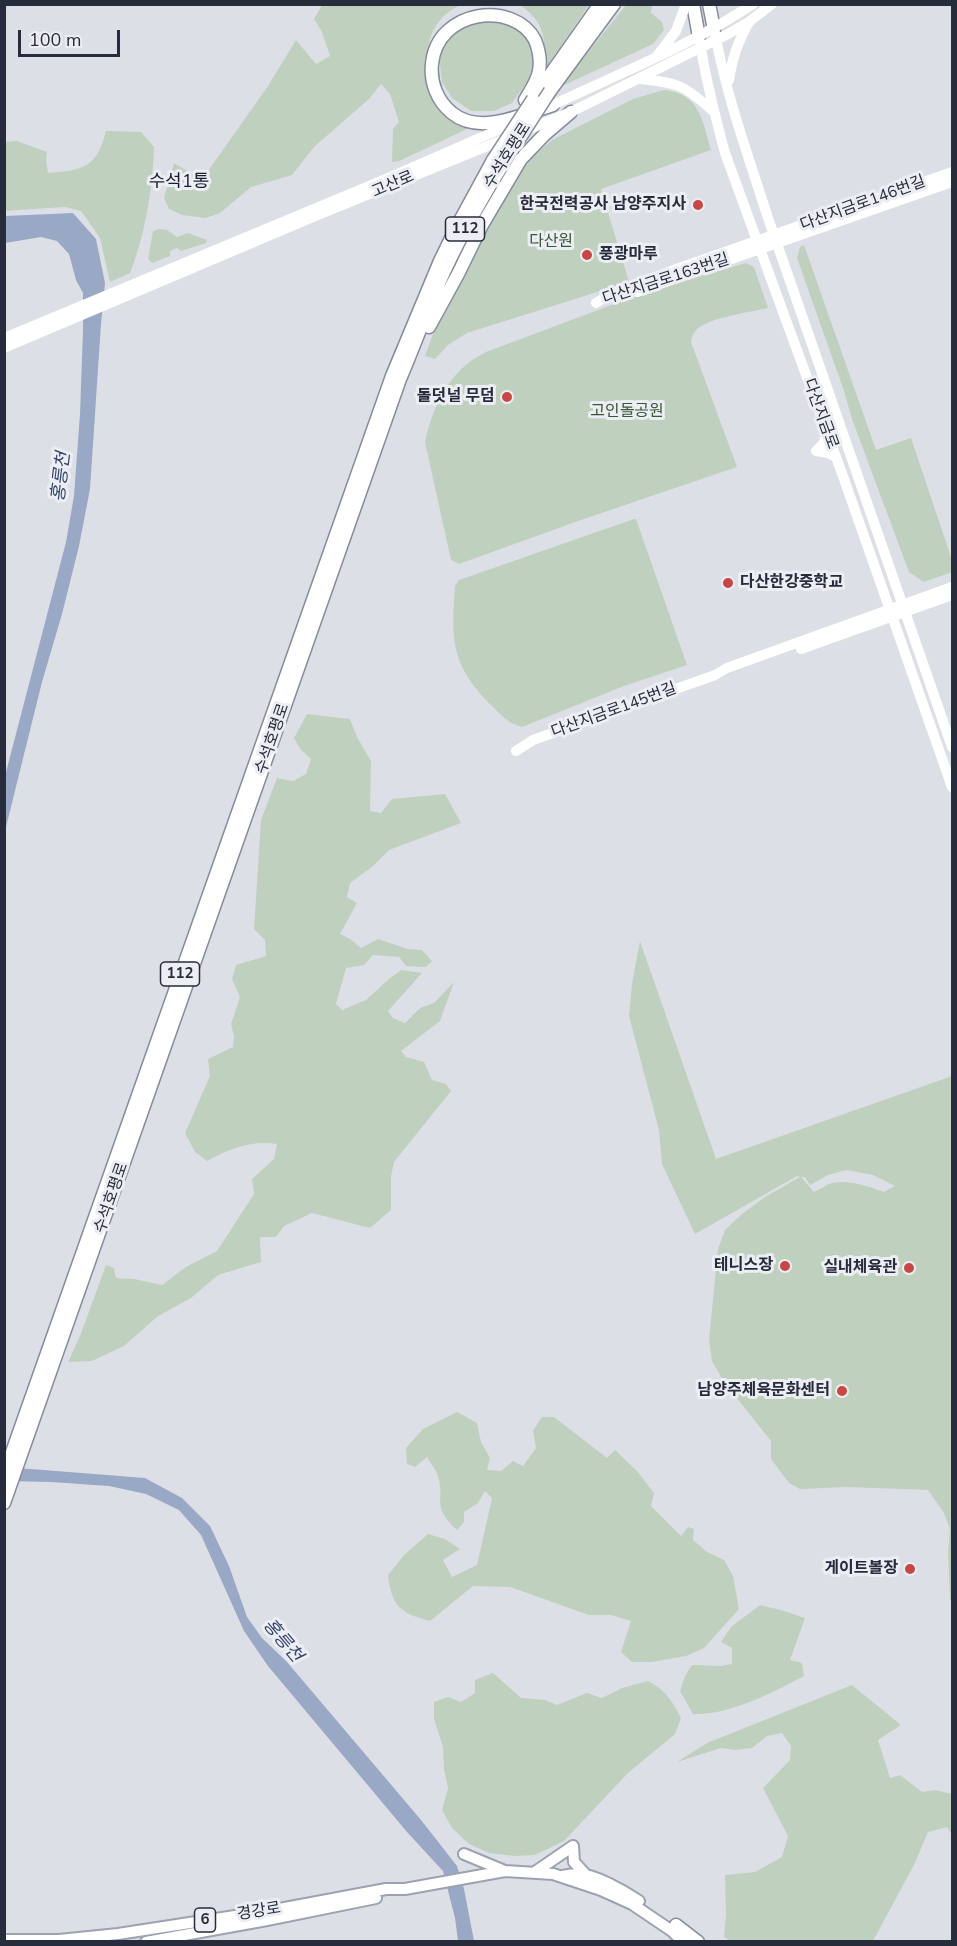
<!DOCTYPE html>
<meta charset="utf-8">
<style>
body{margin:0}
#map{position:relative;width:957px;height:1946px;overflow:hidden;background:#dddfe6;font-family:"Nunito Sans",sans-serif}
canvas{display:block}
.frame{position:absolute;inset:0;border:6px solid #272c3c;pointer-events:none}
.scale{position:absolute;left:18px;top:30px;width:102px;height:27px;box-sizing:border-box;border:3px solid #272c3c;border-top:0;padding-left:8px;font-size:18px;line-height:21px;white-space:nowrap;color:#272c3c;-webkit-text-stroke:4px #eceef4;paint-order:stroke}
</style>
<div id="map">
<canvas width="957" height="1946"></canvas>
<div class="frame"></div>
<div class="scale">100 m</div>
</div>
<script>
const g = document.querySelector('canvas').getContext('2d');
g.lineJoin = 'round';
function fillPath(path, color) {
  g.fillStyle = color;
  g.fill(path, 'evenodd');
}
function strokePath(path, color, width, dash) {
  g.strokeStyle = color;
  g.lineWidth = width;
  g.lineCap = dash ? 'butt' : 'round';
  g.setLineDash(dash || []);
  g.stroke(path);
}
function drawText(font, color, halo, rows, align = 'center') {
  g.font = font + ' "Nunito Sans","Noto Sans KR",sans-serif';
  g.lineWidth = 6;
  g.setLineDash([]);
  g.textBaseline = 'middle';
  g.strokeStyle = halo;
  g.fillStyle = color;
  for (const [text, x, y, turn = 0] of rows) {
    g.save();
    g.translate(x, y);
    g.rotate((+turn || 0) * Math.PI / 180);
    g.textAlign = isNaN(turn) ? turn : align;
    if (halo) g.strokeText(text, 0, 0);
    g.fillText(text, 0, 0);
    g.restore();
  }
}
fillPath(new Path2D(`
 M 322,5 L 462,5 C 450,9 441,17 434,29 C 426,43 422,82 434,95 C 442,105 465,117 476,125 L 399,161 L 392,162 L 393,129 L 399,122 L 390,94 L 381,84 L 369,99 L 314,147 L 292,175 L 251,187 L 220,213 L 206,218 L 182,215 L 169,209 L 164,198 L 174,163 L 194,175 L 208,171 L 268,86 L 296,40 L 316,64 L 330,56 L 322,32 L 314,19 Z
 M 520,5 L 589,5 L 545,69 C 544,38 547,24 520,5 Z
 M 626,5 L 652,5 L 651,13 L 662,22 L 664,30 L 653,44 L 560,87 Z
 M 463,19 L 517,19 L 534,47 L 534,64 L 528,81 L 512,103 L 494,111 L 471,111 L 452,98 L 442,82 L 439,57 L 443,47 Z
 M 664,90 C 700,94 702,119 711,150 L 601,189 L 629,282 L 467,333 L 448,345 L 435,359 L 425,356 L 441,312 L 465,275 L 483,236 L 520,171 L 533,156 L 552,140 L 633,99 Z
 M 106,131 L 141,132 L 154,147 C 153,188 145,235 130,273 L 110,282 L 100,238 L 81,211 L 65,207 L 4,211 L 5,142 L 17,141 L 47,152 L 46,160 L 48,173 C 83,170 97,168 106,131 Z
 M 159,229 L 167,230 L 177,237 L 188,233 L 207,240 L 206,243 L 181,251 L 177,248 L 170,251 L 170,256 L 152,263 L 148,259 L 153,231 Z
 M 804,245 L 876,450 L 911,438 L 952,560 L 952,572 L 924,582 L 909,572 L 852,419 L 844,391 L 797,258 L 800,247 Z
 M 746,263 L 754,267 L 768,308 C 752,312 702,318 694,333 C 692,335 692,339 691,342 L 737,467 L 578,521 L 459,564 L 451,560 L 425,442 C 433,405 450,369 486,352 L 646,292 Z
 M 634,519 L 636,519 L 687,665 L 624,686 L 522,727 C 508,723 502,716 492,706 C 451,665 451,641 455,586 L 459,580 Z
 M 307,714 L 350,719 L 357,737 L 371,761 L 370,811 L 381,813 L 392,799 L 445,794 L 461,823 L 389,850 L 372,867 L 350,883 L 347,897 L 357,903 L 340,934 L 350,939 L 361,948 L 378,939 L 408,949 L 422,950 L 432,961 L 426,967 L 406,966 L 399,957 L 373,955 L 364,965 L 346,968 L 336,1004 L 342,1010 L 366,1000 L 389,979 L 401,970 L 422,973 L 388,1011 L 393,1018 L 405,1023 L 420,1008 L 434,1003 L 454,982 L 440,1021 L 401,1051 L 406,1057 L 424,1062 L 432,1080 L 446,1084 L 451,1091 L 394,1162 L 391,1176 L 391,1210 L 370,1228 L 312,1213 L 284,1226 L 276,1237 L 260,1237 L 261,1262 L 218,1275 L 191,1298 L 158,1316 L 124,1346 L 92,1361 L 68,1362 L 80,1336 L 106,1265 L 114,1268 L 116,1278 L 134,1279 L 162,1285 L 186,1267 L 217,1251 L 254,1194 L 252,1179 L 274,1159 L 277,1144 C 251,1140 229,1149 207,1161 L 195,1152 L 185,1133 L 210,1076 L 208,1059 L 233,1047 L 234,1036 L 231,1024 L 240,997 L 232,979 L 236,965 L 266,956 L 265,940 L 254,929 L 261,820 L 277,778 L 293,781 L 306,774 L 311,759 L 301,750 L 294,738 Z
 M 640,941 L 716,1159 L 952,1076 L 952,1602 L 950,1599 L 948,1552 L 950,1529 L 944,1513 L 928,1490 L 846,1487 L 800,1489 L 789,1483 L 771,1459 L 771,1441 L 724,1382 L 712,1361 L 709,1340 L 718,1249 L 725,1230 L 742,1214 L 765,1197 L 800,1177 L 797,1176 L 695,1234 L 662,1164 L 659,1130 L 629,1016 L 632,983 ZM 846,1170 L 873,1175 L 895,1186 L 884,1192 C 870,1187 848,1179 832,1183 C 826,1185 820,1189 814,1192 L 801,1177 L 805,1177 L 810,1185 L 828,1175 Z
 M 457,1412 L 477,1423 L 481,1442 L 490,1458 L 487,1470 L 501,1471 L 513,1461 L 523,1466 L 536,1448 L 533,1431 L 542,1417 L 554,1417 L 607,1458 L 615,1450 L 637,1471 L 654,1493 L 651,1506 L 681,1536 L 688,1527 L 694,1529 L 693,1540 L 707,1552 L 724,1560 L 733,1576 L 739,1609 L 704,1648 L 686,1656 L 652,1662 L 632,1662 L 621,1652 L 631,1621 L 611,1615 L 589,1615 L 510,1587 L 473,1586 L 430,1621 C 400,1613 392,1607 388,1575 L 404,1555 L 428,1534 L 445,1539 L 460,1549 L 443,1560 L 452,1577 L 477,1565 L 492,1498 L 485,1491 L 478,1503 L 464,1512 L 464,1522 L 457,1530 C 429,1504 447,1501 437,1474 C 435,1468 430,1463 427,1457 L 415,1467 L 407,1464 L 406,1448 L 423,1429 Z
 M 760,1605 L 781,1610 L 805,1618 L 790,1660 L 802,1663 L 804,1676 C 774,1692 728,1716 693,1714 L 680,1691 L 685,1676 L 692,1665 L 721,1666 L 732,1664 L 732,1648 L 721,1642 L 731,1627 Z
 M 493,1673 L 521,1698 L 545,1700 L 557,1705 L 587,1693 L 602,1698 L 622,1688 L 648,1681 C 666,1690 672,1701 681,1718 L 675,1734 L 628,1773 L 564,1841 L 535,1855 L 515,1856 L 489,1853 L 469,1844 L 452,1828 L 442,1810 L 448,1788 L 444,1769 L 443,1747 L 434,1719 L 434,1702 L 448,1697 L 461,1702 L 475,1693 L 475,1680 Z
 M 852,1685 L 901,1725 L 878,1740 L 890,1778 L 900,1775 L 922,1792 L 935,1790 L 952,1794 L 952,1835 L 947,1827 L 928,1832 L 915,1863 L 873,1941 L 731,1941 L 724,1937 L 726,1914 L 725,1875 L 755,1872 L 782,1857 L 788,1836 L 763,1788 L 790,1760 L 791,1746 L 782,1733 L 767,1736 L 752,1748 L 735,1750 L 721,1748 L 677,1762 L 707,1743 Z`), '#c0d0be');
fillPath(new Path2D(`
 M 73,213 L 96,239 L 105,283 L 101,324 L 90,489 L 79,546 L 62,614 L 42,682 L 5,831 L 5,776 L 66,542 L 74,496 L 80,414 L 83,330 L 83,293 L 76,280 L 69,254 L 57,241 L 41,237 L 5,243 L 5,216 Z
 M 5,1467 L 145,1478 L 182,1498 L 210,1526 L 229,1566 L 247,1617 L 262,1638 L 287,1662 L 421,1820 L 457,1866 L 464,1889 L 474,1941 L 458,1941 L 455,1918 L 443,1871 L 407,1832 L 268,1666 L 244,1631 L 201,1535 L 179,1510 L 146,1494 L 109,1486 L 51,1482 L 5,1481 Z`), '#99a8c5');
const primary = new Path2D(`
 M 464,1854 L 505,1871
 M 535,1872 L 573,1846 L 574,1862 L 586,1875
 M 562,1876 C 567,1875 572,1874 577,1874 C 595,1874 624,1891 639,1901
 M 4,1940 L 59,1940 L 118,1934 L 274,1910 L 386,1889 L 405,1889 L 505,1871 L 553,1874 L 601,1890 L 632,1904 L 672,1931 L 683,1942
 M 146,1942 L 267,1920 L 376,1898`);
const highway = new Path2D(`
 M 693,4 L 699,37
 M 709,4 L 714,29
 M 550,91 L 614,4
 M 535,96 L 600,4
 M 525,100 C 530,91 537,82 539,71 C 541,60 539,50 535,40 C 514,0 437,9 432,64 C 430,82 437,101 452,113 C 480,136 523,114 553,105
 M 429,327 L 458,274 L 482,225 L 521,159 L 544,135 L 571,112
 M 4,1475 L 392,376 L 440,261 L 456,228 L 493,160
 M 4,1503 L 400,379 C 415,344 428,307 444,272 C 464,229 487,189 512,150
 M 676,1925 L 698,1942`);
strokePath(primary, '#9da2b1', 14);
strokePath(highway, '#858b9c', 15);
strokePath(new Path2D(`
 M 715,33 C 726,95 748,155 767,215 L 952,747
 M 700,43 C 706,80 715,116 725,153 L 844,479 L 952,787
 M 657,56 L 676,31 L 686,4
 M 640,79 C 679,83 684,85 713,111
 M 729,80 C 732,58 738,42 749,22
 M 546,108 C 616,75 688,47 753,4
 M 637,292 L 952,182
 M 596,303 L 609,295 L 671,271 L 952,172
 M 4,338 L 388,178 L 521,120
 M 4,348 L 318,215 L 571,112 L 728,34 L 750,21 L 772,4
 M 827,433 L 823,444 L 816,451 L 828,453 L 836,457
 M 801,649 L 952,595
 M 516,751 L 533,740 L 715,675 L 727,668 L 952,587`), '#fff', 10);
strokePath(primary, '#fff', 10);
strokePath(highway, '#fff', 12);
const highwayBridge = new Path2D(`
 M 512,150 L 550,91
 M 493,160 L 533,99`);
strokePath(highwayBridge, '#858b9c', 15, []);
strokePath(highwayBridge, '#fff', 12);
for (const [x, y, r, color] of [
 [698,205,6,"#c74646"],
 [587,255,6,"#c74646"],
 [507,397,6,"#c74646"],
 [728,583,6,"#c74646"],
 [785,1266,6,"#c74646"],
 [909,1268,6,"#c74646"],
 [842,1391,6,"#c74646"],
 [910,1569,6,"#c74646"]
]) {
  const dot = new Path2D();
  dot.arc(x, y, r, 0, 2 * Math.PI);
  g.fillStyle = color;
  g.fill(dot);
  strokePath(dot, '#eceef4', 2);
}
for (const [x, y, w] of [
 [465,229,39],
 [180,974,39],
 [205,1920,21]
]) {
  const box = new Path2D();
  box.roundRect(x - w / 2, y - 12, w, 24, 4.5);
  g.fillStyle = '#eceef4';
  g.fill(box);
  strokePath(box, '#272c3c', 1.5);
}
drawText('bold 15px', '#272c3c', null, [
 ["112",465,229],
 ["112",180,974],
 ["6",205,1920]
]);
drawText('16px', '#272c3c', '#eceef4', [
 ["수석호평로",508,156,-58],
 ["고산로",393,185,-23],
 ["다산지금로146번길",863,204,-20],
 ["다산지금로163번길",666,280,-18],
 ["다산지금로",820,414,70],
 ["다산지금로145번길",614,711,-20],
 ["수석호평로",273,739,-71],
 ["수석호평로",112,1198,-71],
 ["경강로",259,1912,-9]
]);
drawText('bold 16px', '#272c3c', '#eceef4', [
 ["한국전력공사 남양주지사",686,205],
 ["풍광마루",599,255,"left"],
 ["돌덧널 무덤",495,397],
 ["다산한강중학교",740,583,"left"],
 ["테니스장",773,1266],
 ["실내체육관",897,1268],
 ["남양주체육문화센터",830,1391],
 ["게이트볼장",898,1569]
], 'right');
drawText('16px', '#375735', '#eceef4', [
 ["다산원",551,242],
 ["고인돌공원",627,412]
]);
drawText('18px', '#191d2c', '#eceef4', [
 ["수석1통",179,183]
]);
drawText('italic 18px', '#33456d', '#eceef4', [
 ["홍릉천",62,477,-83],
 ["홍릉천",282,1641,50]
]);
</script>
